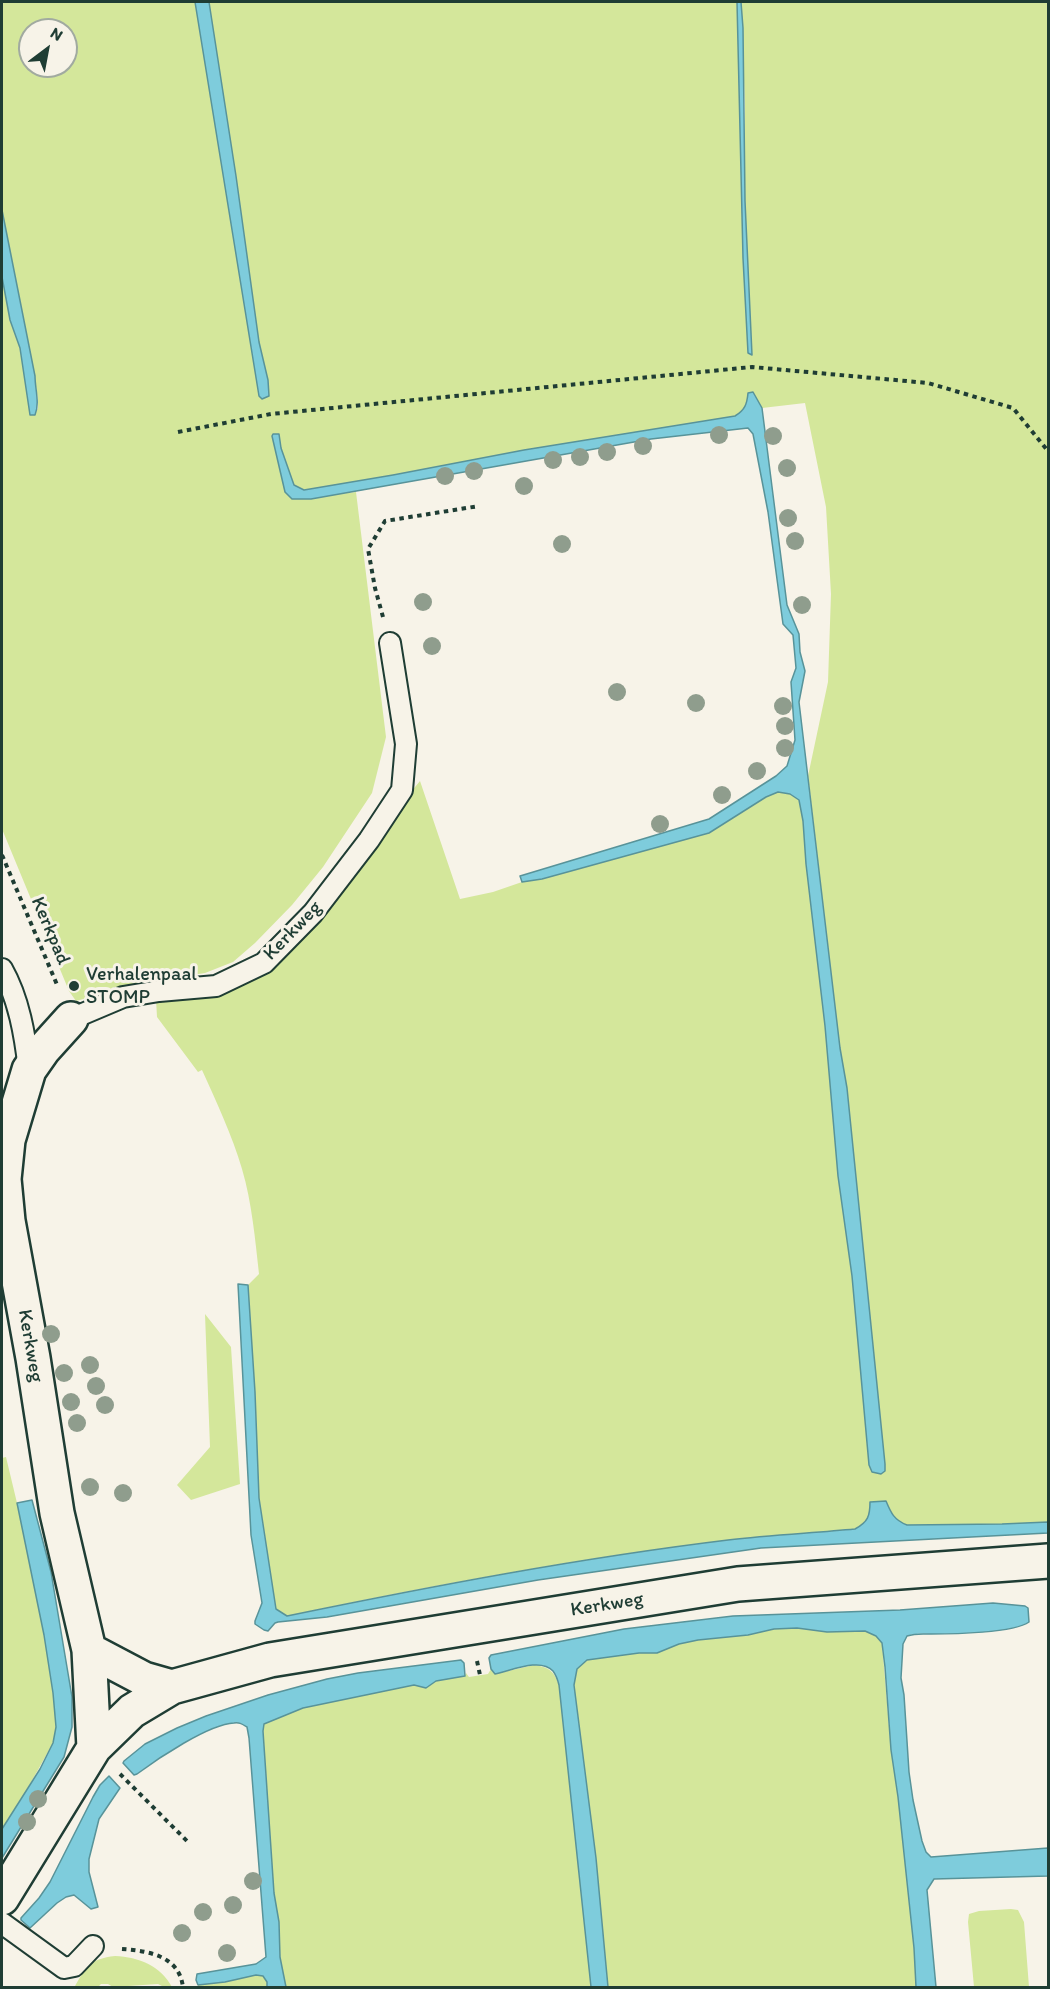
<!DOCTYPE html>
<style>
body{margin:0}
#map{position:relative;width:1050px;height:1989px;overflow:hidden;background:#f7f3e8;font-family:Itim,sans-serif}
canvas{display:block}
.frame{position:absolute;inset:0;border:3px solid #1f3d34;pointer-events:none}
.north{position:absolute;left:18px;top:18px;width:60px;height:60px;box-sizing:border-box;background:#f7f3e8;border:2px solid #a1aaa0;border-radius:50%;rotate:32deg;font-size:16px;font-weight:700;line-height:24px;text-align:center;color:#1f3d34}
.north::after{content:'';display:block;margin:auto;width:21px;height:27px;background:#1f3d34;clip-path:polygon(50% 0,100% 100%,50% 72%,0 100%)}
</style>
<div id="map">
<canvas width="1050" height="1989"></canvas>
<div class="frame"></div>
<div class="north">N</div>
</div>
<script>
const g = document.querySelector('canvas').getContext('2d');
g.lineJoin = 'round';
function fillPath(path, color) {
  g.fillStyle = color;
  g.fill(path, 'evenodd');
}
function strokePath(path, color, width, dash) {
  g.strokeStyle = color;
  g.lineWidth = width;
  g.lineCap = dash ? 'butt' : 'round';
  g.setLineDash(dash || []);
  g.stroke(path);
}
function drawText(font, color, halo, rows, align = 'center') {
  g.font = font + ' Itim,sans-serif';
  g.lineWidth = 6;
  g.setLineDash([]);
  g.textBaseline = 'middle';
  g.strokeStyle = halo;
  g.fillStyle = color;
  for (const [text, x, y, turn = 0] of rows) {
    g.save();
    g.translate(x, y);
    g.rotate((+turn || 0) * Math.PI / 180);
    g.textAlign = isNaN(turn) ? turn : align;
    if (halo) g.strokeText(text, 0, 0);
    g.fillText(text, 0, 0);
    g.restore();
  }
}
fillPath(new Path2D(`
 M 2,2 L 195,2 L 259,396 L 264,398 L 269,396 L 268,380 L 259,342 L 236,176 L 209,2 L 737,2 L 743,258 L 748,352 L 752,355 L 745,201 L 745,107 L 741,2 L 1048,2 L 1048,1522 L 1002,1524 L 906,1525 C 894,1520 891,1513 886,1501 L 870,1502 C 870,1516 869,1522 855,1529 C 813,1533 770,1535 728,1540 C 580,1558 433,1585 287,1616 L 276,1609 L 259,1498 L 255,1392 L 248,1285 L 259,1274 C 255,1239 252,1203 242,1169 C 232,1135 216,1101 202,1070 L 198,1072 L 157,1017 L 156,999 L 260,975 L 420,781 L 460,899 L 493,892 L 522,882 L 542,879 L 709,833 L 766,797 L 778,792 L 790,794 L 799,800 L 803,821 L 806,864 L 825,1026 L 838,1176 L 852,1276 L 869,1465 L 885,1464 L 847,1088 L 840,1048 L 808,776 L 828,682 L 831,594 L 826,507 L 805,403 L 762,408 L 753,393 L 748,393 C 747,405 745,410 735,416 L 524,450 L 393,475 L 304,490 L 294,485 L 281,448 L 279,434 L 272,436 L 285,492 L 292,499 L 356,492 L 386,737 L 372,793 L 323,867 L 292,905 L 255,943 L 233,962 L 205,973 L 179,977 L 158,978 L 76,1001 L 69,991 L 2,829 L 2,277 L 10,320 L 20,348 L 30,414 L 38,409 L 38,399 L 30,350 L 2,210 ZM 30,30 L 66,30 L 66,66 L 30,66 Z
 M 205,1314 L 231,1347 L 240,1484 L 191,1500 L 177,1485 L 210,1447 Z
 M 6,1457 L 17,1503 L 44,1635 L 53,1693 L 56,1727 L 53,1743 L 25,1793 L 2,1830 L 2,1458 Z
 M 797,1628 L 827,1632 L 865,1631 L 876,1636 L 882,1643 L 891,1750 L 898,1797 L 914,1948 L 916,1987 L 608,1987 L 596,1858 L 574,1685 L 577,1669 L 587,1660 L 639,1653 L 657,1653 L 679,1644 L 698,1640 L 748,1635 L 774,1629 Z
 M 534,1665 C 549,1667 554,1671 559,1685 L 591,1987 L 286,1987 L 280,1957 L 279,1922 L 274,1893 L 263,1730 L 264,1724 L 303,1708 L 414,1685 L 426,1688 L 436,1681 L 465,1676 L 466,1673 L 469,1677 L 488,1674 L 491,1669 L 495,1674 Z
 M 1011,1909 L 1018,1910 L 1024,1922 L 1029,1987 L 974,1987 L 968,1922 L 969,1914 L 979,1911 Z
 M 115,1956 C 139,1957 161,1966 172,1987 L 164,1987 L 158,1984 L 113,1987 L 108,1984 L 101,1984 L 98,1987 L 74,1988 C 86,1966 90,1959 115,1956 Z
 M 256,1975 L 263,1976 L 267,1982 L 267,1987 L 197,1988 L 198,1985 L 225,1982 Z`), '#d4e79b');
const water = new Path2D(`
 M 195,2 L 209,2 L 236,176 L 259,342 L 268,380 L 269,396 L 262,399 L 259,396 Z
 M 737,2 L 741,2 L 743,28 L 745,201 L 752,355 L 748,353 L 743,258 Z
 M 2,210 L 35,376 C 35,389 40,403 35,415 L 30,415 L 20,348 L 10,320 L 2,277 Z
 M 753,392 L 762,408 L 787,605 L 799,634 L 800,652 L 805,671 L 799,702 L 840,1048 L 847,1088 L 885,1464 L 885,1471 L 881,1474 L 872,1472 L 869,1465 L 852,1276 L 838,1176 L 825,1026 L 806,864 L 803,821 L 799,800 L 790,794 L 778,792 L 766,797 L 709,833 L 542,879 L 522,882 L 520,876 L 709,819 L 776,776 L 787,766 L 795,740 L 791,682 L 796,668 L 793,635 L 783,624 L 768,512 L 753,434 L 748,428 L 651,439 L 311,499 L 292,499 L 285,492 L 272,436 L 273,434 L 279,434 L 281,448 L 294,485 L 304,490 L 393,475 L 524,450 L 735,416 C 745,410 747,404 748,393 Z
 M 238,1284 L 248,1285 L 255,1392 L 259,1498 L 276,1609 L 287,1616 C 433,1586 580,1558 728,1540 C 770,1535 813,1533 855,1529 C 868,1522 870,1516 870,1502 L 886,1501 C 891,1513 894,1520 907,1525 L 1002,1524 L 1048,1522 L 1048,1533 L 761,1548 L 538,1580 L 327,1617 L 278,1622 L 275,1623 L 268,1631 L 264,1630 L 255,1624 L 255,1621 L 262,1603 L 251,1535 Z
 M 32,1500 L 51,1572 L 72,1697 L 72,1727 L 64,1757 L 2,1858 L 2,1829 L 40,1769 L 53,1743 L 56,1727 L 53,1693 L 44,1635 L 17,1503 Z
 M 993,1603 L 1025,1606 L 1028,1608 L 1029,1622 C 1014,1633 952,1634 931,1634 C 922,1634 916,1633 907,1636 L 903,1644 L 901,1678 L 904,1695 L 909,1772 L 913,1800 L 922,1841 L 926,1852 L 931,1857 L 1048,1848 L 1048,1876 L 934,1879 L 927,1890 L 936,1987 L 916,1987 L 914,1948 L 898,1797 L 891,1750 L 885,1667 L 882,1643 L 876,1636 L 865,1631 L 827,1632 L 797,1628 L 774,1629 L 748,1635 L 698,1640 L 679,1644 L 657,1653 L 639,1653 L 587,1660 L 577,1669 L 574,1685 L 596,1858 L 608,1987 L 591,1987 L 559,1685 C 558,1681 556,1675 553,1671 C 540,1657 511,1671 495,1674 L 491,1669 L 489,1658 L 491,1655 L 624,1629 L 733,1616 L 900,1610 Z
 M 461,1660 L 464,1663 L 465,1676 L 436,1681 L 426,1688 L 414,1685 L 303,1708 L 264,1724 L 263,1731 L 274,1893 L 279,1922 L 280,1957 L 286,1987 L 267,1987 L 267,1982 L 263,1976 L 256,1975 L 225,1982 L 198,1985 L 196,1980 L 197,1974 L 256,1964 L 266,1957 L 249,1738 L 247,1727 C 242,1724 239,1722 234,1723 C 209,1724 157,1759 137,1774 L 134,1775 L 123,1763 L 124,1761 L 145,1744 L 177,1728 L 206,1716 L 268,1695 L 327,1679 L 358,1673 Z
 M 109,1776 L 120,1788 L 99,1819 L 89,1859 L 89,1872 L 98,1907 L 91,1909 L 74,1895 L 66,1897 L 57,1903 L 30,1928 L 21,1920 L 21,1918 L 39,1898 L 50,1882 L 93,1797 L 100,1785 Z`);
fillPath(water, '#7eccdc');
strokePath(water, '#589399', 1.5);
const service = new Path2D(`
 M 2,969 C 19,999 25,1035 29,1070
 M 71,1019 L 123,997 L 159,991 L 216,986 L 264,963 L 313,913 L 369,840 L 402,790 L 406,744 L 390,643
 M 2,1923 L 64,1968 L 74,1966 L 93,1946`);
const minor = new Path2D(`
 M 71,1019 L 43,1050 L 29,1070 L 8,1140 L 4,1179 L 8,1221 L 33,1358 L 57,1513 L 89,1650 L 94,1748
 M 89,1650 L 144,1679 L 172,1687
 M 2,1898 L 94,1748 L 132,1711 L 172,1687 L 270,1660 L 738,1584 L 1048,1561`);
strokePath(service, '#1f3d34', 24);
strokePath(minor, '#1f3d34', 38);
strokePath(new Path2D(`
 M 178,432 L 271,414 L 752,367 L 928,383 L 1013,408 L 1048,451
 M 383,617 L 375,588 L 368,549 L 385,521 L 479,506
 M 2,855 L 58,987
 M 477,1661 L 480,1675
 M 120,1774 L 187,1841
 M 122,1949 C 149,1951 180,1956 183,1988`), '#1f3d34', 4, [4.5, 4.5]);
strokePath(service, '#f7f3e8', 20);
strokePath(minor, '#f7f3e8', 33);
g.fillStyle = '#8f9d8d';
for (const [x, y] of [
 [719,435],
 [773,436],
 [643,446],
 [607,452],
 [580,457],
 [553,460],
 [787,468],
 [474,471],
 [445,476],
 [524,486],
 [788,518],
 [795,541],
 [562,544],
 [423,602],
 [802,605],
 [432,646],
 [617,692],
 [696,703],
 [783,706],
 [785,726],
 [785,748],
 [757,771],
 [722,795],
 [660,824],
 [51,1334],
 [90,1365],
 [64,1373],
 [96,1386],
 [71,1402],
 [105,1405],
 [77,1423],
 [90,1487],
 [123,1493],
 [38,1799],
 [27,1822],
 [253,1881],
 [233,1905],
 [203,1912],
 [182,1933],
 [227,1953]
]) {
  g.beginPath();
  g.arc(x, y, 9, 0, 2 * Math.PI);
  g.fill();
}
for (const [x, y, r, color] of [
 [74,986,6,"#1f3d34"]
]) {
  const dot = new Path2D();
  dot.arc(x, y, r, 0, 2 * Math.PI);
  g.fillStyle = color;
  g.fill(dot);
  strokePath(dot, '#f7f3e8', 2);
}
drawText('20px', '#1f3d34', '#f7f3e8', [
 ["Kerkpad",50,931,67],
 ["Kerkweg",293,931,-46],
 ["Kerkweg",30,1346,80],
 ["Kerkweg",607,1605,-9]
]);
drawText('20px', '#1f3d34', '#f7f3e8', [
 ["Verhalenpaal",86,975],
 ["STOMP",86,998]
], 'left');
</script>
